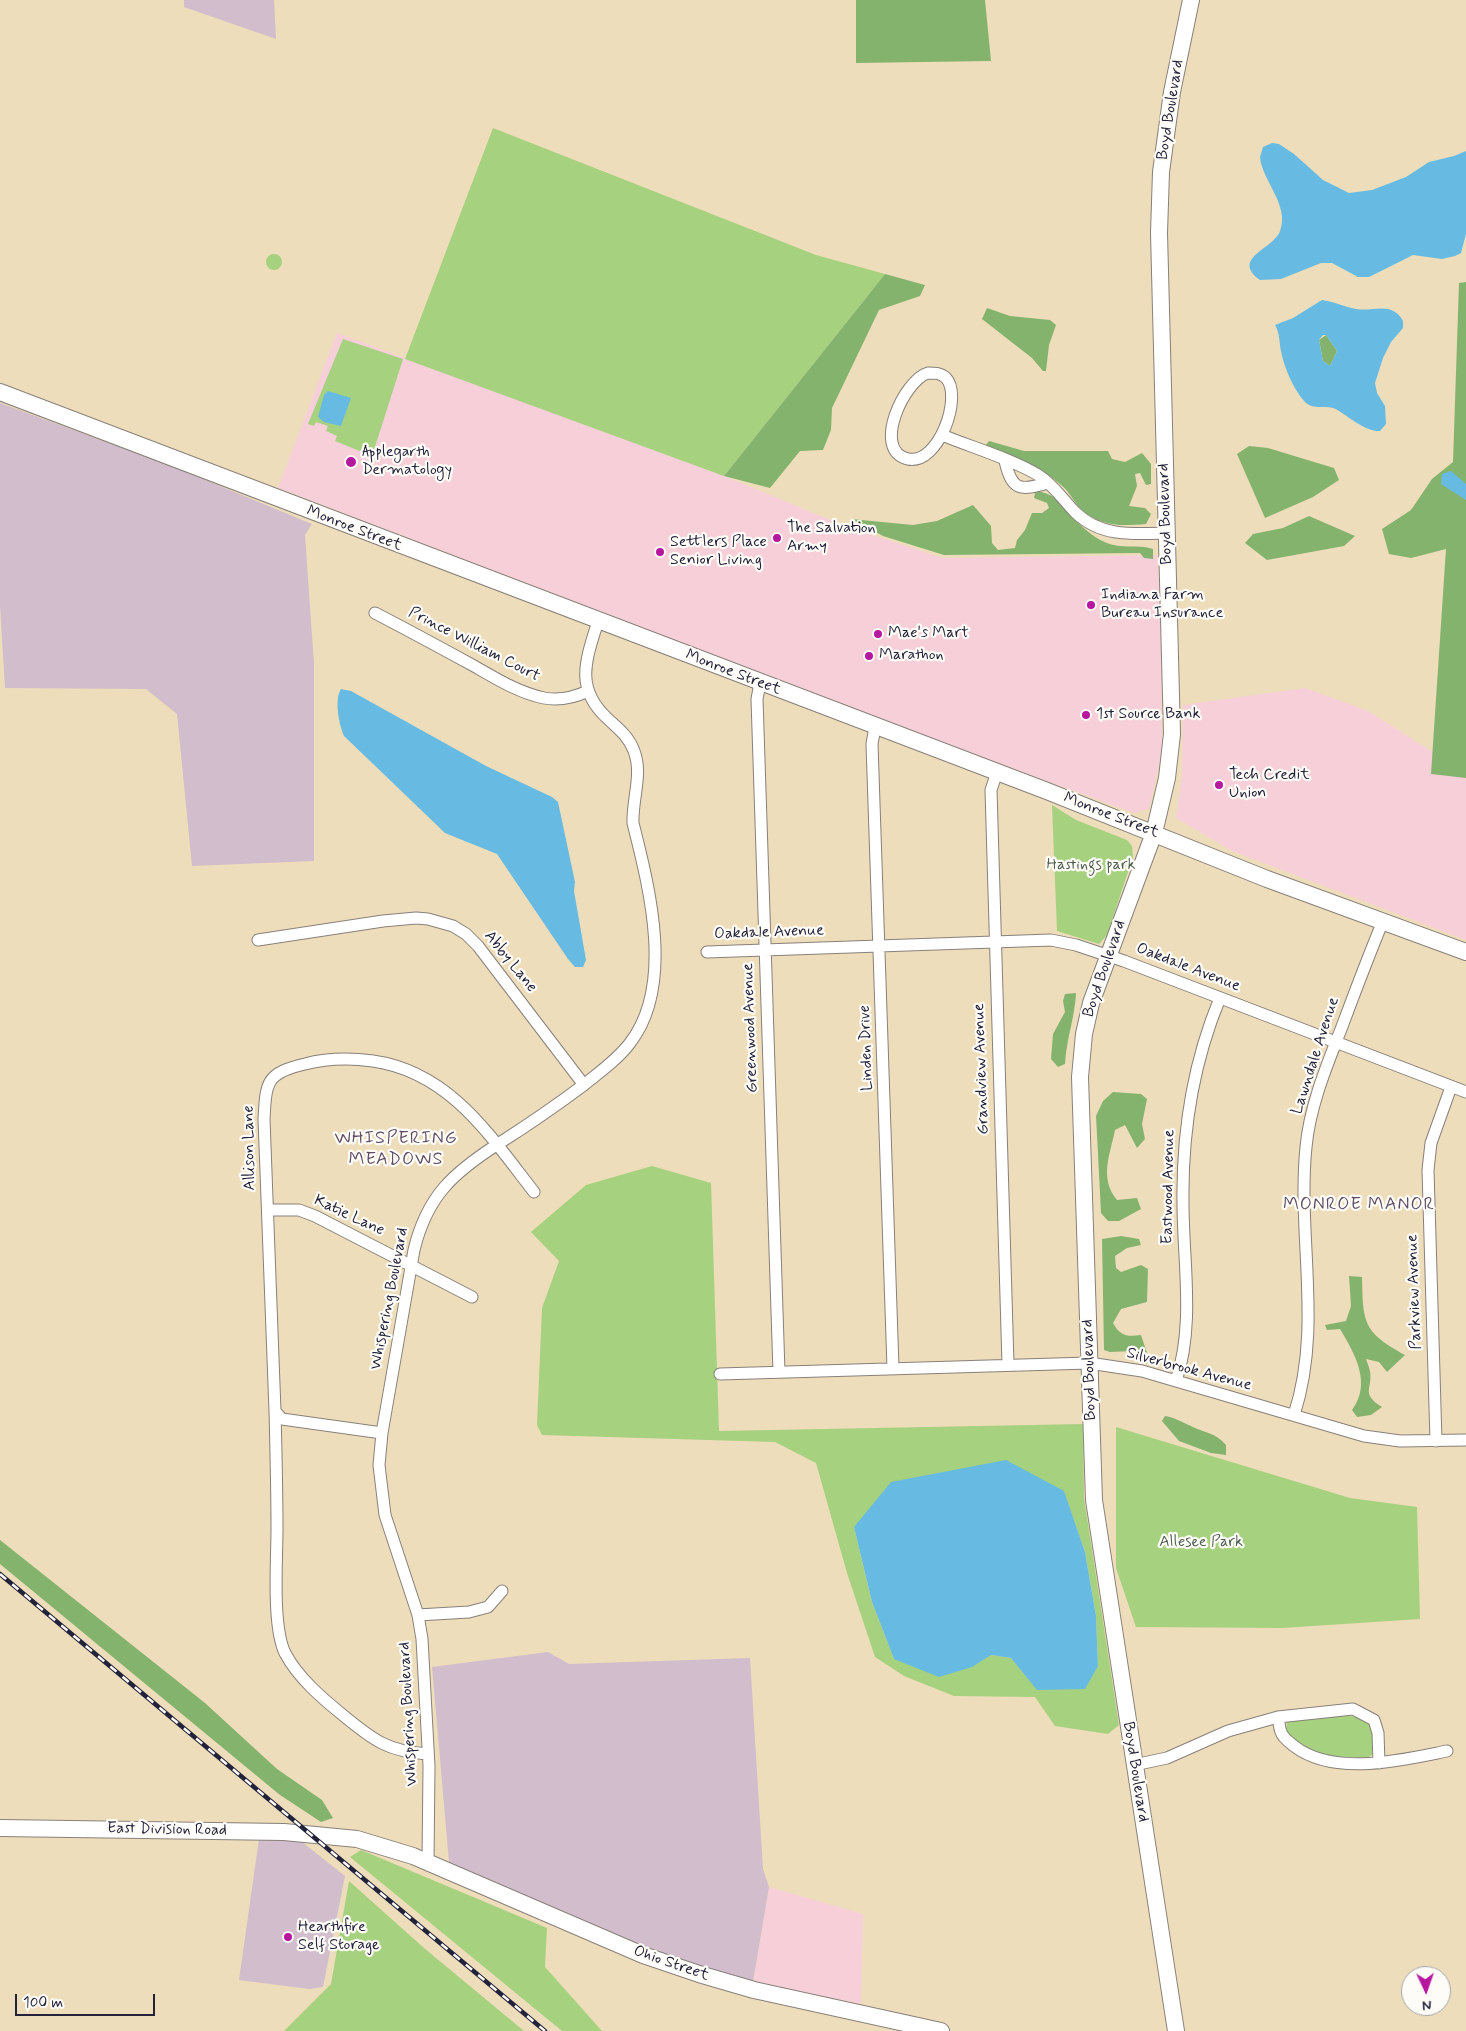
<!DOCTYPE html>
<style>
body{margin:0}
#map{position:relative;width:1466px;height:2031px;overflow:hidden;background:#eeddba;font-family:Mynerve,sans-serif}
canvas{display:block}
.north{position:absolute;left:1401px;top:1966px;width:50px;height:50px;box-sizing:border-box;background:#fdfcf7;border:1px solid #a5a5ac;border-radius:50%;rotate:177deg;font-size:14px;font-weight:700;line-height:20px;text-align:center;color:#22223b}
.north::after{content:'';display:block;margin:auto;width:18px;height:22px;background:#b5179e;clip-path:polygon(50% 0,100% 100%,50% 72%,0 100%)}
.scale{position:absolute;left:15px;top:1994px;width:140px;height:22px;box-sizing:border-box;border:2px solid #22223b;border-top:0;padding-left:6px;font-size:15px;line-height:18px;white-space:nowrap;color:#22223b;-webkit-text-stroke:4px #fdfcf7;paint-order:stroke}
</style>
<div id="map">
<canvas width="1466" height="2031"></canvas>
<div class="north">N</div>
<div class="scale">100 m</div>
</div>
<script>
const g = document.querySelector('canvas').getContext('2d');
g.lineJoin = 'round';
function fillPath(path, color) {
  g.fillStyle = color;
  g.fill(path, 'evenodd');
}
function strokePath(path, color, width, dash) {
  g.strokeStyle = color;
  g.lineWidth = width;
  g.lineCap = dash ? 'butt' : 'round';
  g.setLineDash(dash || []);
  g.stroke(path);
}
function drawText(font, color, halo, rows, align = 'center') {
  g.font = font + ' Mynerve,sans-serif';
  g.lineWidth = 4.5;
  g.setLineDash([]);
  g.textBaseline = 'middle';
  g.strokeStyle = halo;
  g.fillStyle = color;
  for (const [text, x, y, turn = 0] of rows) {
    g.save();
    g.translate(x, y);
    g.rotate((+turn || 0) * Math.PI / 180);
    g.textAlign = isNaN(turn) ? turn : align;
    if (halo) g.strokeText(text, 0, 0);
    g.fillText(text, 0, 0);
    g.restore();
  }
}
fillPath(new Path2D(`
 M 337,333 L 724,476 L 845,526 L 943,558 L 1157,555 L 1161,623 L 1162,751 L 1149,809 L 1134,813 L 941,742 L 278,488 Z
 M 1305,688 L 1368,711 L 1458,768 L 1466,769 L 1466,940 L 1232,851 L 1176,818 L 1182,775 L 1183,705 Z
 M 769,1887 L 863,1914 L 861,2004 L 753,1982 Z`), '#f6cfd9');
fillPath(new Path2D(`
 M 184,0 L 274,0 L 276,39 L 184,7 Z
 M 0,403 L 174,467 L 312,524 L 305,535 L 314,664 L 314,861 L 192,866 L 177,714 L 146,689 L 5,688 L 0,605 Z
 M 548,1652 L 569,1664 L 750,1658 L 763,1869 L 769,1887 L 753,1982 L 702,1968 L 575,1919 L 487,1882 L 449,1862 L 432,1667 Z
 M 259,1839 L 302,1842 L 345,1876 L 323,1987 L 309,1989 L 239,1980 Z`), '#d1bdcb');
fillPath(new Path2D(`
 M 493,128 L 816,255 L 885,274 L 724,476 L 405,359 Z
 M266 262a8 8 0 1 1 16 0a8 8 0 1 1-16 0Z
 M 343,339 L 403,359 L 372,456 L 335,441 L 337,436 L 326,431 L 328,426 L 316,422 L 314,426 L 308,424 Z
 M 1052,805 L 1076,820 L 1127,840 L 1132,846 L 1133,857 L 1107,935 L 1099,944 L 1057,931 Z
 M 652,1166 L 711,1183 L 719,1431 L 1083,1424 L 1084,1498 L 1119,1725 L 1108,1734 L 1055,1726 L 1035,1697 L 954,1696 L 904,1676 L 875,1657 L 847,1573 L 816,1463 L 775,1442 L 542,1435 L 537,1425 L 542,1308 L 559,1261 L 531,1232 L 586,1185 ZM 1064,1492 L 1085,1552 L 1096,1616 L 1098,1666 L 1038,1690 L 1011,1658 L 991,1655 L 894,1659 L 872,1602 L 854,1527 Z
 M 1116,1427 L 1350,1498 L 1417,1507 L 1420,1619 L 1282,1628 L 1136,1627 L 1116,1568 Z
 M 1341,1714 C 1371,1720 1375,1723 1372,1755 L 1367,1758 C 1333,1757 1313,1757 1286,1733 L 1287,1722 Z
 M 361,1850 L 547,1928 L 545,1967 L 602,2031 L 562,2031 L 350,1857 Z
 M 349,1881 L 424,1948 L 524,2031 L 284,2031 L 331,1984 Z`), '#a6d17e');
fillPath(new Path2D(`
 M 856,0 L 985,0 L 991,61 L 856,63 Z
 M 885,274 L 925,285 L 920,296 L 879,310 L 832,408 L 831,430 L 823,450 L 800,451 L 770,488 L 724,476 Z
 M 1466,282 L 1466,778 L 1431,774 L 1446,549 L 1411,558 L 1389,554 L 1382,529 L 1411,510 L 1432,479 L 1453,462 L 1459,283 Z
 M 987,308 L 1010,316 L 1050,320 L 1056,325 L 1049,345 L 1046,371 L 1043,371 L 1032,358 L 982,319 Z
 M 1326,335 L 1337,351 L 1330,366 L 1323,361 L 1319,340 Z
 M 989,441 L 1024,451 L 1108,451 L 1112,459 L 1125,462 L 1142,453 L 1151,464 L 1151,484 L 1146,485 L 1140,473 L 1135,474 L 1137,486 L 1129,506 L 1145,508 L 1151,514 L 1146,524 C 1121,526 1100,527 1081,509 C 1074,502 1069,491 1061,485 C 1039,465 1013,456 985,446 Z
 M 1249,446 L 1268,448 L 1334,468 L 1339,480 L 1313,497 L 1265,518 L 1237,454 Z
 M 1039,491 C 1044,493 1052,495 1056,499 C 1071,514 1086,535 1107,543 C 1120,549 1138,544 1153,549 L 1153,559 L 1144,558 L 1140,553 L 944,555 L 883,536 L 851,519 L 913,525 L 937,521 L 973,505 L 991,526 L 992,543 L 998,550 L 1015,548 L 1017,540 L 1025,530 L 1032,513 L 1042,513 L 1049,508 L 1047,503 L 1034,498 L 1035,493 Z
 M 1309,516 L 1355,536 L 1344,546 L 1267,560 L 1245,543 L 1253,534 L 1283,528 Z
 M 1076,993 C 1075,1017 1066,1040 1065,1064 L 1058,1067 L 1051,1059 L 1053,1034 L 1065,1012 L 1063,1001 L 1065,994 Z
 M 1113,1092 L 1141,1094 L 1147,1099 L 1142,1124 L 1145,1139 L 1137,1148 L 1125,1125 L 1115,1130 C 1110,1155 1099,1178 1117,1200 L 1137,1198 L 1141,1209 L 1119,1221 L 1108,1221 L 1101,1213 L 1096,1116 L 1103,1101 Z
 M 1121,1236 L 1139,1239 L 1141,1245 L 1127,1248 L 1115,1256 L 1116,1268 L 1121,1272 L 1141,1265 L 1148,1269 L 1147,1302 L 1121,1309 L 1113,1323 C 1120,1336 1127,1337 1141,1335 L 1149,1359 L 1147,1364 L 1137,1360 L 1133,1351 L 1110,1352 L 1104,1350 L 1102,1239 Z
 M 1349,1276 L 1362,1277 C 1363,1323 1363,1332 1405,1355 L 1387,1372 L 1379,1362 L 1366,1359 C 1367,1362 1369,1367 1370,1371 C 1373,1389 1360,1393 1382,1407 L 1371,1415 L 1357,1417 L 1352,1410 C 1372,1383 1355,1354 1340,1329 L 1327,1330 L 1325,1325 L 1346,1321 L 1351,1306 Z
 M 1165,1416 C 1176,1418 1181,1422 1191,1426 C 1204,1433 1215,1432 1226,1445 L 1226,1455 L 1211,1453 L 1179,1441 L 1162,1421 Z
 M 0,1540 L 205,1703 L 277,1769 L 322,1800 L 333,1818 L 321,1822 L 280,1795 L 0,1564 Z`), '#84b36d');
fillPath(new Path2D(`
 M 1272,143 L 1279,144 L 1294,154 L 1323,180 L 1349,193 L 1372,190 L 1406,177 L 1429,162 L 1454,156 L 1466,151 L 1466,234 L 1461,253 L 1455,256 L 1442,259 L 1413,255 L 1369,277 L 1358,277 L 1332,263 L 1321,263 L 1281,279 L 1260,280 C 1230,258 1274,249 1280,231 C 1290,205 1262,181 1260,157 L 1263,147 Z
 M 1322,300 C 1336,302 1344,307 1356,309 C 1367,311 1378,307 1388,309 C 1395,311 1400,315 1403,321 L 1403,328 L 1391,342 L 1383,358 L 1375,383 L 1377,393 L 1385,406 L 1386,424 L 1380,431 C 1367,432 1350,418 1339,411 C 1329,403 1315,411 1306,403 C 1294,391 1284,367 1281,351 C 1279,341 1280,334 1275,325 L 1293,318 ZM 1323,335 L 1326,335 L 1337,351 L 1330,366 L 1323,361 L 1319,340 Z
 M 328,391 L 351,398 L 341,426 L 324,422 L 318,417 L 324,395 Z
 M 1451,471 L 1466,484 L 1466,500 L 1441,484 L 1442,474 Z
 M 341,689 L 351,691 L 486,766 L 552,797 L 558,802 L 575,882 L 574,891 L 586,960 L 583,967 L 575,967 L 568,959 L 497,854 L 445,833 L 344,736 C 339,724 334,700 341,689 Z
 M 1006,1460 L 1064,1491 L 1085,1552 L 1096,1616 L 1098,1666 L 1085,1689 L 1037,1690 L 1011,1658 L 991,1655 L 972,1667 L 939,1677 L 894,1659 L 872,1602 L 854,1527 L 891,1482 Z`), '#67bbe3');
const street = new Path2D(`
 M 928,373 C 935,373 941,373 946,378 C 963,396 939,465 908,459 C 871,451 904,380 928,373 Z
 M 942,435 C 971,447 1012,459 1038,475 C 1054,485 1063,500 1076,513 C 1101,537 1133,534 1166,533
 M 1005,461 C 1012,491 1020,491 1048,483
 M 375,613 C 408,630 441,648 474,666 C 495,678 519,693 544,698 C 560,701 573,698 588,691
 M 760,683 L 757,699 L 779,1372
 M 875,727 L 872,744 L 893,1368
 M 997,772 L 991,790 L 1008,1364
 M 258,940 L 383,921 L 416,918 L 428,919 L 453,926 L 466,934 L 478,946 L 584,1085
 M 707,952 L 1051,940 L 1076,945 L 1124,961 L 1466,1092
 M 268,1210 L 299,1210 L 315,1216 L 472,1297
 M 720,1374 L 1089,1363 L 1142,1371 L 1364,1436 L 1400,1441 L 1466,1440
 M 1176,1381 C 1195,1324 1183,1262 1183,1203 C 1182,1133 1193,1063 1220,998
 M 275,1411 C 276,1451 277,1490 277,1529 C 277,1560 272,1626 285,1653 C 298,1678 323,1699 344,1716 C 373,1740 389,1752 428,1754
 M 1294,1415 C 1323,1326 1297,1238 1306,1147 C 1310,1104 1328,1063 1343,1024 C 1356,989 1369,955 1383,921
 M 382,1433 L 282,1419 L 275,1411 L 264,1119 C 266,1082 266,1073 305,1064 C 328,1058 350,1058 373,1061 C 450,1072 490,1136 534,1192
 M 1436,1441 L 1428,1170 L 1431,1143 L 1451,1087
 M 418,1615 L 469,1612 L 488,1607 L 502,1591
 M 1278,1717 C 1279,1721 1279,1727 1281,1732 C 1283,1738 1289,1742 1294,1746 C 1334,1777 1402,1760 1447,1751
 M 1134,1765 L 1167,1758 L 1228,1731 L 1278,1717 L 1353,1709 L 1374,1720 L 1378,1733 L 1379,1763
 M 428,1862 L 429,1766 L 422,1639 L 418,1615 L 385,1515 L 379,1465 L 382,1433 L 414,1250 C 427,1196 453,1173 498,1144 C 528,1125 557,1105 585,1084 C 601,1071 618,1059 630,1043 C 675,985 649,887 633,823 C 632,799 643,774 634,751 C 629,737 619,729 608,719 C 574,688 586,660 598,621`);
const secondary = new Path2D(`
 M 0,392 L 1047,791 L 1267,879 L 1466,952
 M 0,1828 L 284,1832 L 357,1839 L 413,1856 L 643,1955 L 699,1974 L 754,1990 L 941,2031
 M 1176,2031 L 1094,1500 L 1080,1077 L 1084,1034 L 1091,1003 L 1154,833 L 1167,778 L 1172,734 L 1159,233 L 1161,172 L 1172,92 L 1191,0`);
strokePath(street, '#88807a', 13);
strokePath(secondary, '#88807a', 18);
strokePath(street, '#fff', 11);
strokePath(secondary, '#fff', 16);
const rail = new Path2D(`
 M 0,1574 L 545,2031`);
strokePath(rail, '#22223b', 4.5);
strokePath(rail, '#fdfcf7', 2.5, [8]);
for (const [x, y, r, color] of [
 [351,462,6,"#b5179e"],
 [777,538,5,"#b5179e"],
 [660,552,5,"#b5179e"],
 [1091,605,5,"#b5179e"],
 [878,634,5,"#b5179e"],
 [869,656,5,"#b5179e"],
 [1086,715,5,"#b5179e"],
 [1219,785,5,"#b5179e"],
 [288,1937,5,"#b5179e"]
]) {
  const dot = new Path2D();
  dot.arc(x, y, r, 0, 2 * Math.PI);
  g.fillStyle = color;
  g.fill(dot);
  strokePath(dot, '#fdfcf7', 2);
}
drawText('16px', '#22223b', '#fdfcf7', [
 ["Boyd Boulevard",1171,110,-81],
 ["Boyd Boulevard",1166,514,-92],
 ["Monroe Street",354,529,21],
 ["Prince William Court",474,645,27],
 ["Monroe Street",733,673,21],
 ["Monroe Street",1111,816,21],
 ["Oakdale Avenue",769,933,-2],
 ["Abby Lane",510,962,51],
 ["Oakdale Avenue",1188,968,21],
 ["Boyd Boulevard",1105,969,-71],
 ["Greenwood Avenue",751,1028,-92],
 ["Linden Drive",867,1048,-92],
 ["Lawndale Avenue",1316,1056,-72],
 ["Grandview Avenue",982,1069,-92],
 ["Allison Lane",250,1148,-91],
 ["Eastwood Avenue",1169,1187,-89],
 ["Katie Lane",349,1216,25],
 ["Parkview Avenue",1415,1292,-92],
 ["Whispering Boulevard",390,1299,-79],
 ["Boyd Boulevard",1090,1370,-92],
 ["Silverbrook Avenue",1189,1370,15],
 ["Whispering Boulevard",409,1714,-93],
 ["Boyd Boulevard",1135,1772,81],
 ["East Division Road",167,1830,1],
 ["Ohio Street",671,1964,19]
]);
drawText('16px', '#22223b', '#fdfcf7', [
 ["Applegarth",362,453],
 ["Dermatology",362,471],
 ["The Salvation",787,529],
 ["Army",787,547],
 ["Settlers Place",670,543],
 ["Senior Living",670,561],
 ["Indiana Farm",1101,596],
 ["Bureau Insurance",1101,614],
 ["Mae's Mart",888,634],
 ["Marathon",879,656],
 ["1st Source Bank",1096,715],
 ["Tech Credit",1229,776],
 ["Union",1229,794],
 ["Hearthfire",298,1928],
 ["Self Storage",298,1946]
], 'left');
drawText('16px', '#505f52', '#fdfcf7', [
 ["Hastings park",1091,866],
 ["Allesee Park",1201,1543]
]);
g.letterSpacing = '1px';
drawText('18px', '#5d4b63', '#fdfcf7', [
 ["WHISPERING",396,1139],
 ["MEADOWS",396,1160],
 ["MONROE MANOR",1359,1205]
]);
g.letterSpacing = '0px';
</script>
